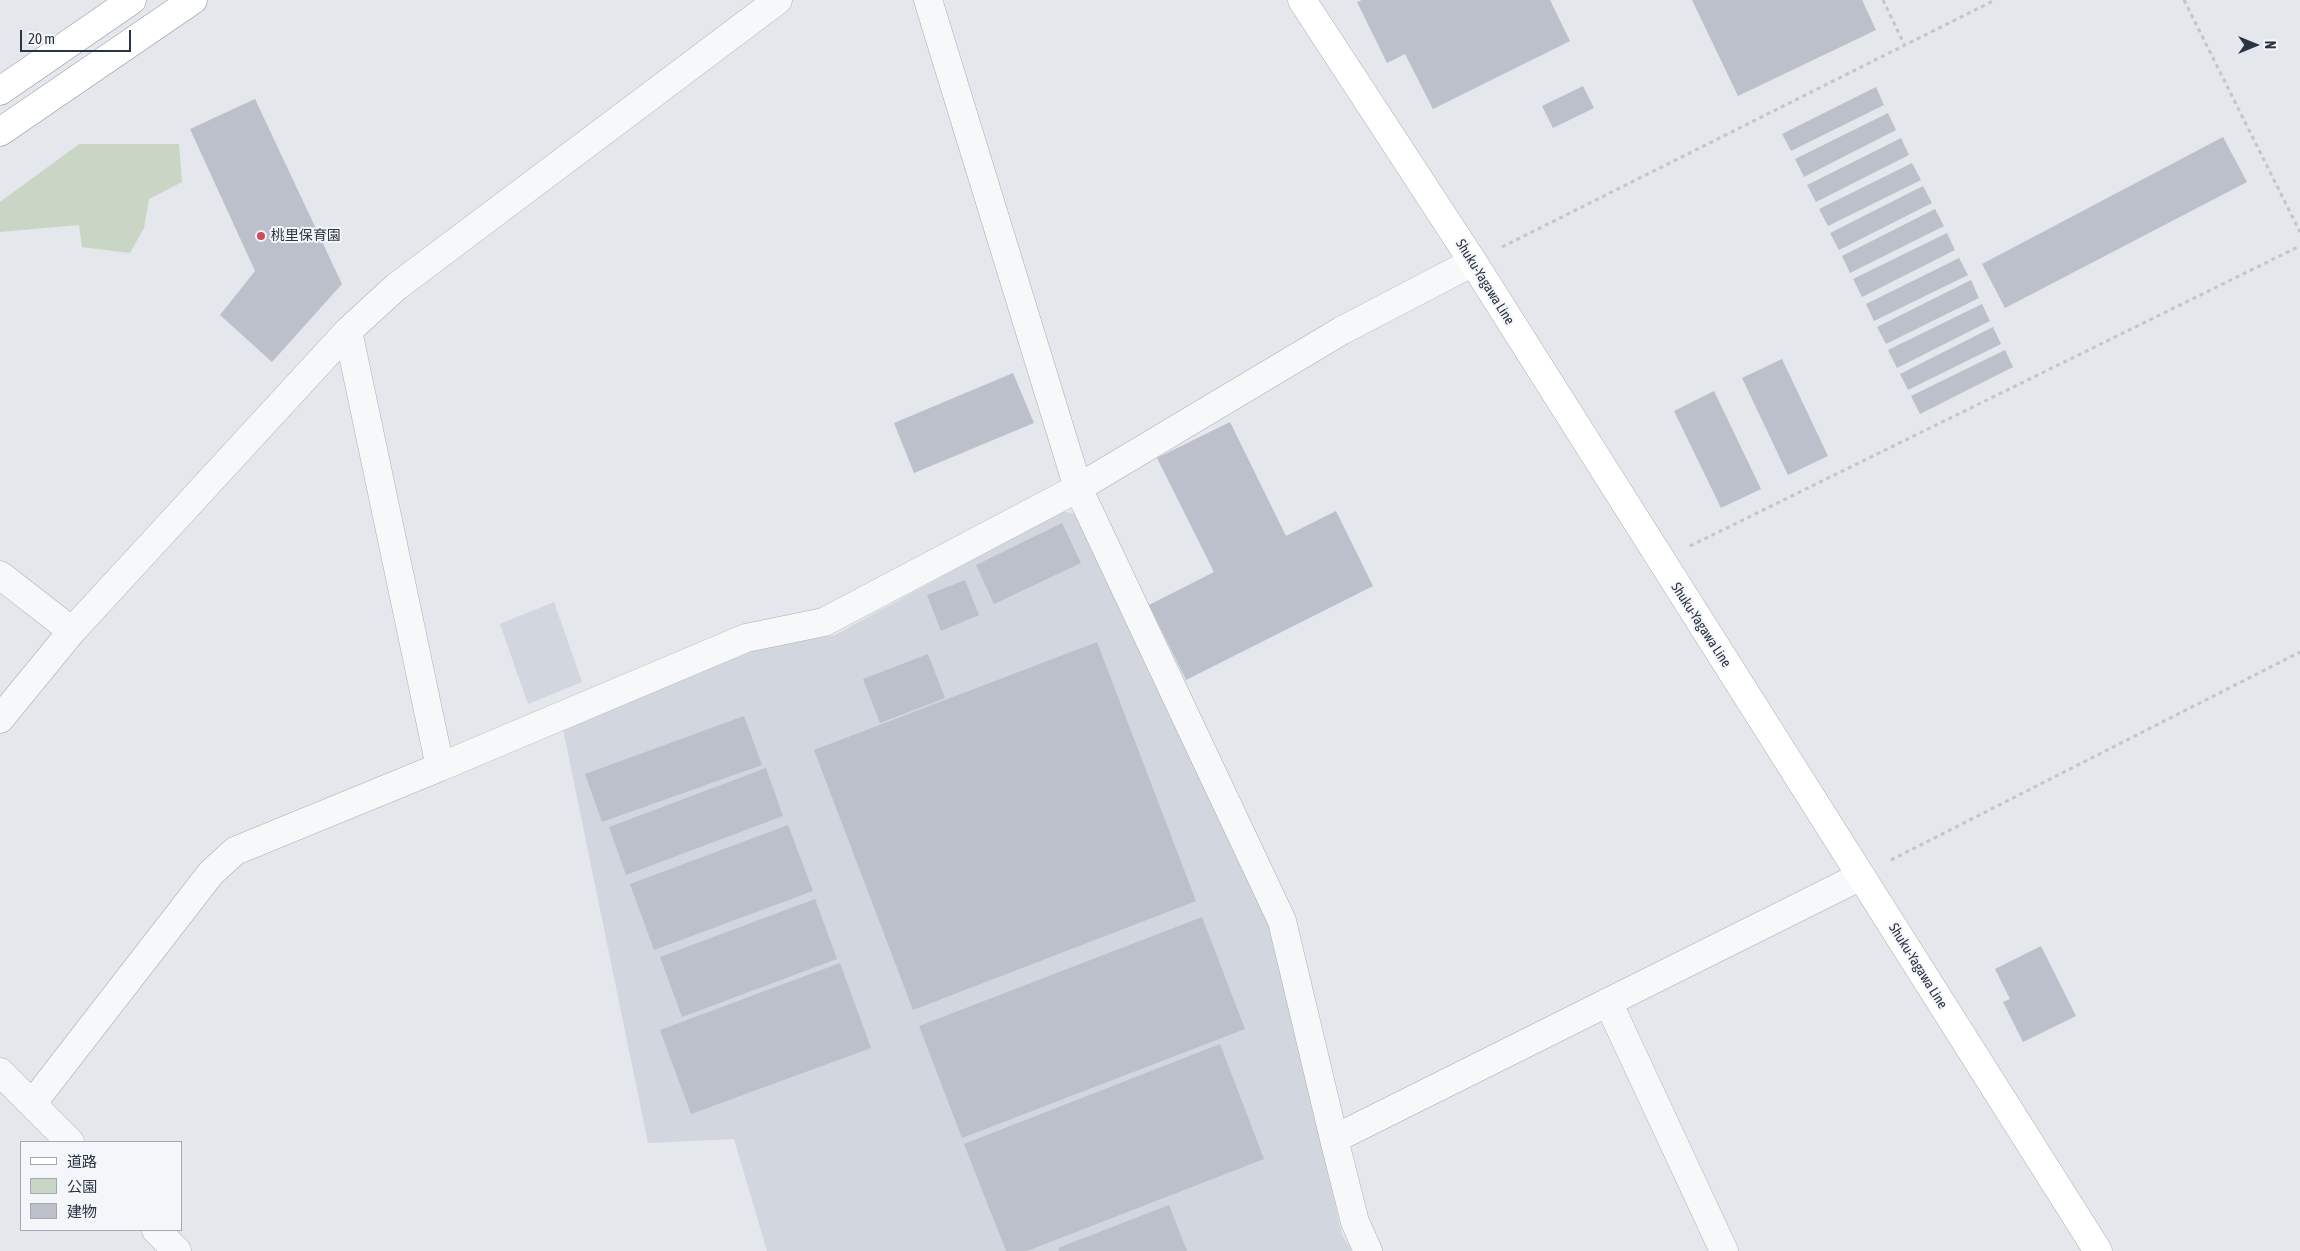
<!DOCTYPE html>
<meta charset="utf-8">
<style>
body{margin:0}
#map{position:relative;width:2300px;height:1251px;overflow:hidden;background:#e4e7ec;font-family:"Asap Condensed","Noto Sans JP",sans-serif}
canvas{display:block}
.legend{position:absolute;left:20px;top:1141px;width:162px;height:90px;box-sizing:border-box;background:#f4f6f9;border:1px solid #a4a8b1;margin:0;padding:6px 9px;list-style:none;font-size:15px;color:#2b3445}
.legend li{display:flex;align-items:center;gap:10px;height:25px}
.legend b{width:25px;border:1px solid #a4a8b1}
.north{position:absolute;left:2230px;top:20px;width:50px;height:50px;-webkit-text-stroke:4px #f4f6f9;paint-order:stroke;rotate:90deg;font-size:14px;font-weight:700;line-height:20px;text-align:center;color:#2b3445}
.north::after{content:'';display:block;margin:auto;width:18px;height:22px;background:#2b3445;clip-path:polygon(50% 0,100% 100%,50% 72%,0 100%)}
.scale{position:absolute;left:20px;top:30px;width:111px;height:22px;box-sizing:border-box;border:2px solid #2b3445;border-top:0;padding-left:6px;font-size:15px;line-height:18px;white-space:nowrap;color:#2b3445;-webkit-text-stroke:4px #f4f6f9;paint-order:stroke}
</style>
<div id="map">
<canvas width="2300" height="1251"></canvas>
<ul class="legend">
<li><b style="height:6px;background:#fff"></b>道路</li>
<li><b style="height:14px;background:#c9d6c5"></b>公園</li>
<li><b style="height:14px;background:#bbc0ca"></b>建物</li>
</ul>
<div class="north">N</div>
<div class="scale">20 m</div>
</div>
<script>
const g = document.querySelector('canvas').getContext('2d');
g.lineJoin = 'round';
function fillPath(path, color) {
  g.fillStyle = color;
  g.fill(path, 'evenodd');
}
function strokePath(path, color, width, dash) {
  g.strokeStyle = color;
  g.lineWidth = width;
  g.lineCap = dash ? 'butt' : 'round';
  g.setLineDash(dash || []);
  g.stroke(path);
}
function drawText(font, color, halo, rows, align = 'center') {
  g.font = font + ' "Asap Condensed","Noto Sans JP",sans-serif';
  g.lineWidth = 4;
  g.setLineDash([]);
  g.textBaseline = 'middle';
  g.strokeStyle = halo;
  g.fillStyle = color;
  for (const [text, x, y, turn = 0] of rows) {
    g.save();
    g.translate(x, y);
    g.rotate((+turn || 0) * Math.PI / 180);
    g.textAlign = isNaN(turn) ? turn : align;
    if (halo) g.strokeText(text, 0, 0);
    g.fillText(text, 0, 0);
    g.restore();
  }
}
fillPath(new Path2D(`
 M 1062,511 L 1076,514 L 1273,926 L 1342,1235 L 1352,1251 L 767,1251 L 734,1139 L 648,1143 L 563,729 L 749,650 L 835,635 Z
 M 554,602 L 582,682 L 528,704 L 500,624 Z`), '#d2d6de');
fillPath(new Path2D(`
 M 79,144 L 179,144 L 182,182 L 149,199 L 144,228 L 130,253 L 82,247 L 79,225 L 0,232 L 0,202 Z`), '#c9d6c5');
fillPath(new Path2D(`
 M 1362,0 L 1550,0 L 1570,41 L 1433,109 L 1405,54 L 1387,63 L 1357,2 Z
 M 1692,0 L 1862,0 L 1876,30 L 1738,96 Z
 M 1583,86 L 1594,108 L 1553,128 L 1542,106 Z
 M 1876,87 L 1884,105 L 1791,151 L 1782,134 Z
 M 255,99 L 342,284 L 272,362 L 220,315 L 255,271 L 190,129 Z
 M 1888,113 L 1896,130 L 1804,177 L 1795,159 Z
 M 2223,137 L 2247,182 L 2005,308 L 1982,264 Z
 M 1901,138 L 1909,155 L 1816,202 L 1807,185 Z
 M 1912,163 L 1921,180 L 1828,226 L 1819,209 Z
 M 1923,186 L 1932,203 L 1839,250 L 1830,233 Z
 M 1935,209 L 1944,226 L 1850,273 L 1842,256 Z
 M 1947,233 L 1955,250 L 1862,297 L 1853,279 Z
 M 1959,258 L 1968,275 L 1874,321 L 1866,304 Z
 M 1971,280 L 1979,298 L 1886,344 L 1877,327 Z
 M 1982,304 L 1990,321 L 1897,368 L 1888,350 Z
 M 1993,327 L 2001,344 L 1908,390 L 1900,374 Z
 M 2005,350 L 2013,367 L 1920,414 L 1911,396 Z
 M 1782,359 L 1828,456 L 1788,475 L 1742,378 Z
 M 1013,373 L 1034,423 L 914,473 L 894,423 Z
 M 1714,391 L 1761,489 L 1721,508 L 1674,411 Z
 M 1230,422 L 1286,536 L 1336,511 L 1373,586 L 1186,680 L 1149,605 L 1214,572 L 1157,458 Z
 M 1062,523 L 1081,563 L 994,604 L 976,565 Z
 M 965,580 L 979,615 L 941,631 L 927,595 Z
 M 1097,642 L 1196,901 L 913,1010 L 814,750 Z
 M 928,654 L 945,698 L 880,723 L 863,679 Z
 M 744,716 L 762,765 L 602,822 L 585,774 Z
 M 766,768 L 783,816 L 626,875 L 609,827 Z
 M 788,825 L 813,891 L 654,950 L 630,884 Z
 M 815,899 L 837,959 L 682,1017 L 660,957 Z
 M 1202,917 L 1245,1029 L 962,1138 L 919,1026 Z
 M 2041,946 L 2076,1016 L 2023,1042 L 2003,1002 L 2010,999 L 1995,969 Z
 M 840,963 L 871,1048 L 691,1114 L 660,1030 Z
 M 1220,1044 L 1264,1159 L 1027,1251 L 1006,1251 L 964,1144 Z
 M 1169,1205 L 1187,1251 L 1059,1251 L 1058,1248 Z`), '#bbc0ca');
const street = new Path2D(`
 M 928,0 L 1078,488 L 1282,921 L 1334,1139 L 1861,876
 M 348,331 L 396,287 L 778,0
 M 0,575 L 72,631 L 348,331 L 440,767 L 746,638 L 824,622 L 1078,488 L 1341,331 L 1473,262
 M 0,719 L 72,631
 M 1608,1002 L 1724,1251
 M 0,1072 L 70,1142
 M 32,1104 L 211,873 L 235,851 L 440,767
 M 1334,1139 L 1355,1222 L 1368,1251
 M 156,1230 L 177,1251`);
const secondary = new Path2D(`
 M 1302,0 L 1473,262 L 2098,1251`);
const highway = new Path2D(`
 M 0,91 L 132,0
 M 0,132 L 193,0`);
strokePath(street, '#a9aeb7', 29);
strokePath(secondary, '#a9aeb7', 29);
strokePath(highway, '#8b94a3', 29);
strokePath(new Path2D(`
 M 1883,0 L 1904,44
 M 2184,0 L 2300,232
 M 1502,247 L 1995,0
 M 1690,546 L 2300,246
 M 1891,860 L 2300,652`), '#c2c5cb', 3, [4, 4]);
strokePath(street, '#f7f8fa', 28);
strokePath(secondary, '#fff', 28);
strokePath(highway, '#fff', 28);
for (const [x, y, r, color] of [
 [261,236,5,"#d1495b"]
]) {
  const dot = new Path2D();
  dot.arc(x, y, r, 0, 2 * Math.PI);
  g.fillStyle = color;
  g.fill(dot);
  strokePath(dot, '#f4f6f9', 2);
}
drawText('14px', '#2b3445', '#f4f6f9', [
 ["桃里保育園",271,236]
], 'left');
drawText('14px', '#2b3445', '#f4f6f9', [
 ["Shuku-Yagawa Line",1485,282,58],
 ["Shuku-Yagawa Line",1701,625,57],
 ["Shuku-Yagawa Line",1918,966,58]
]);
</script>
